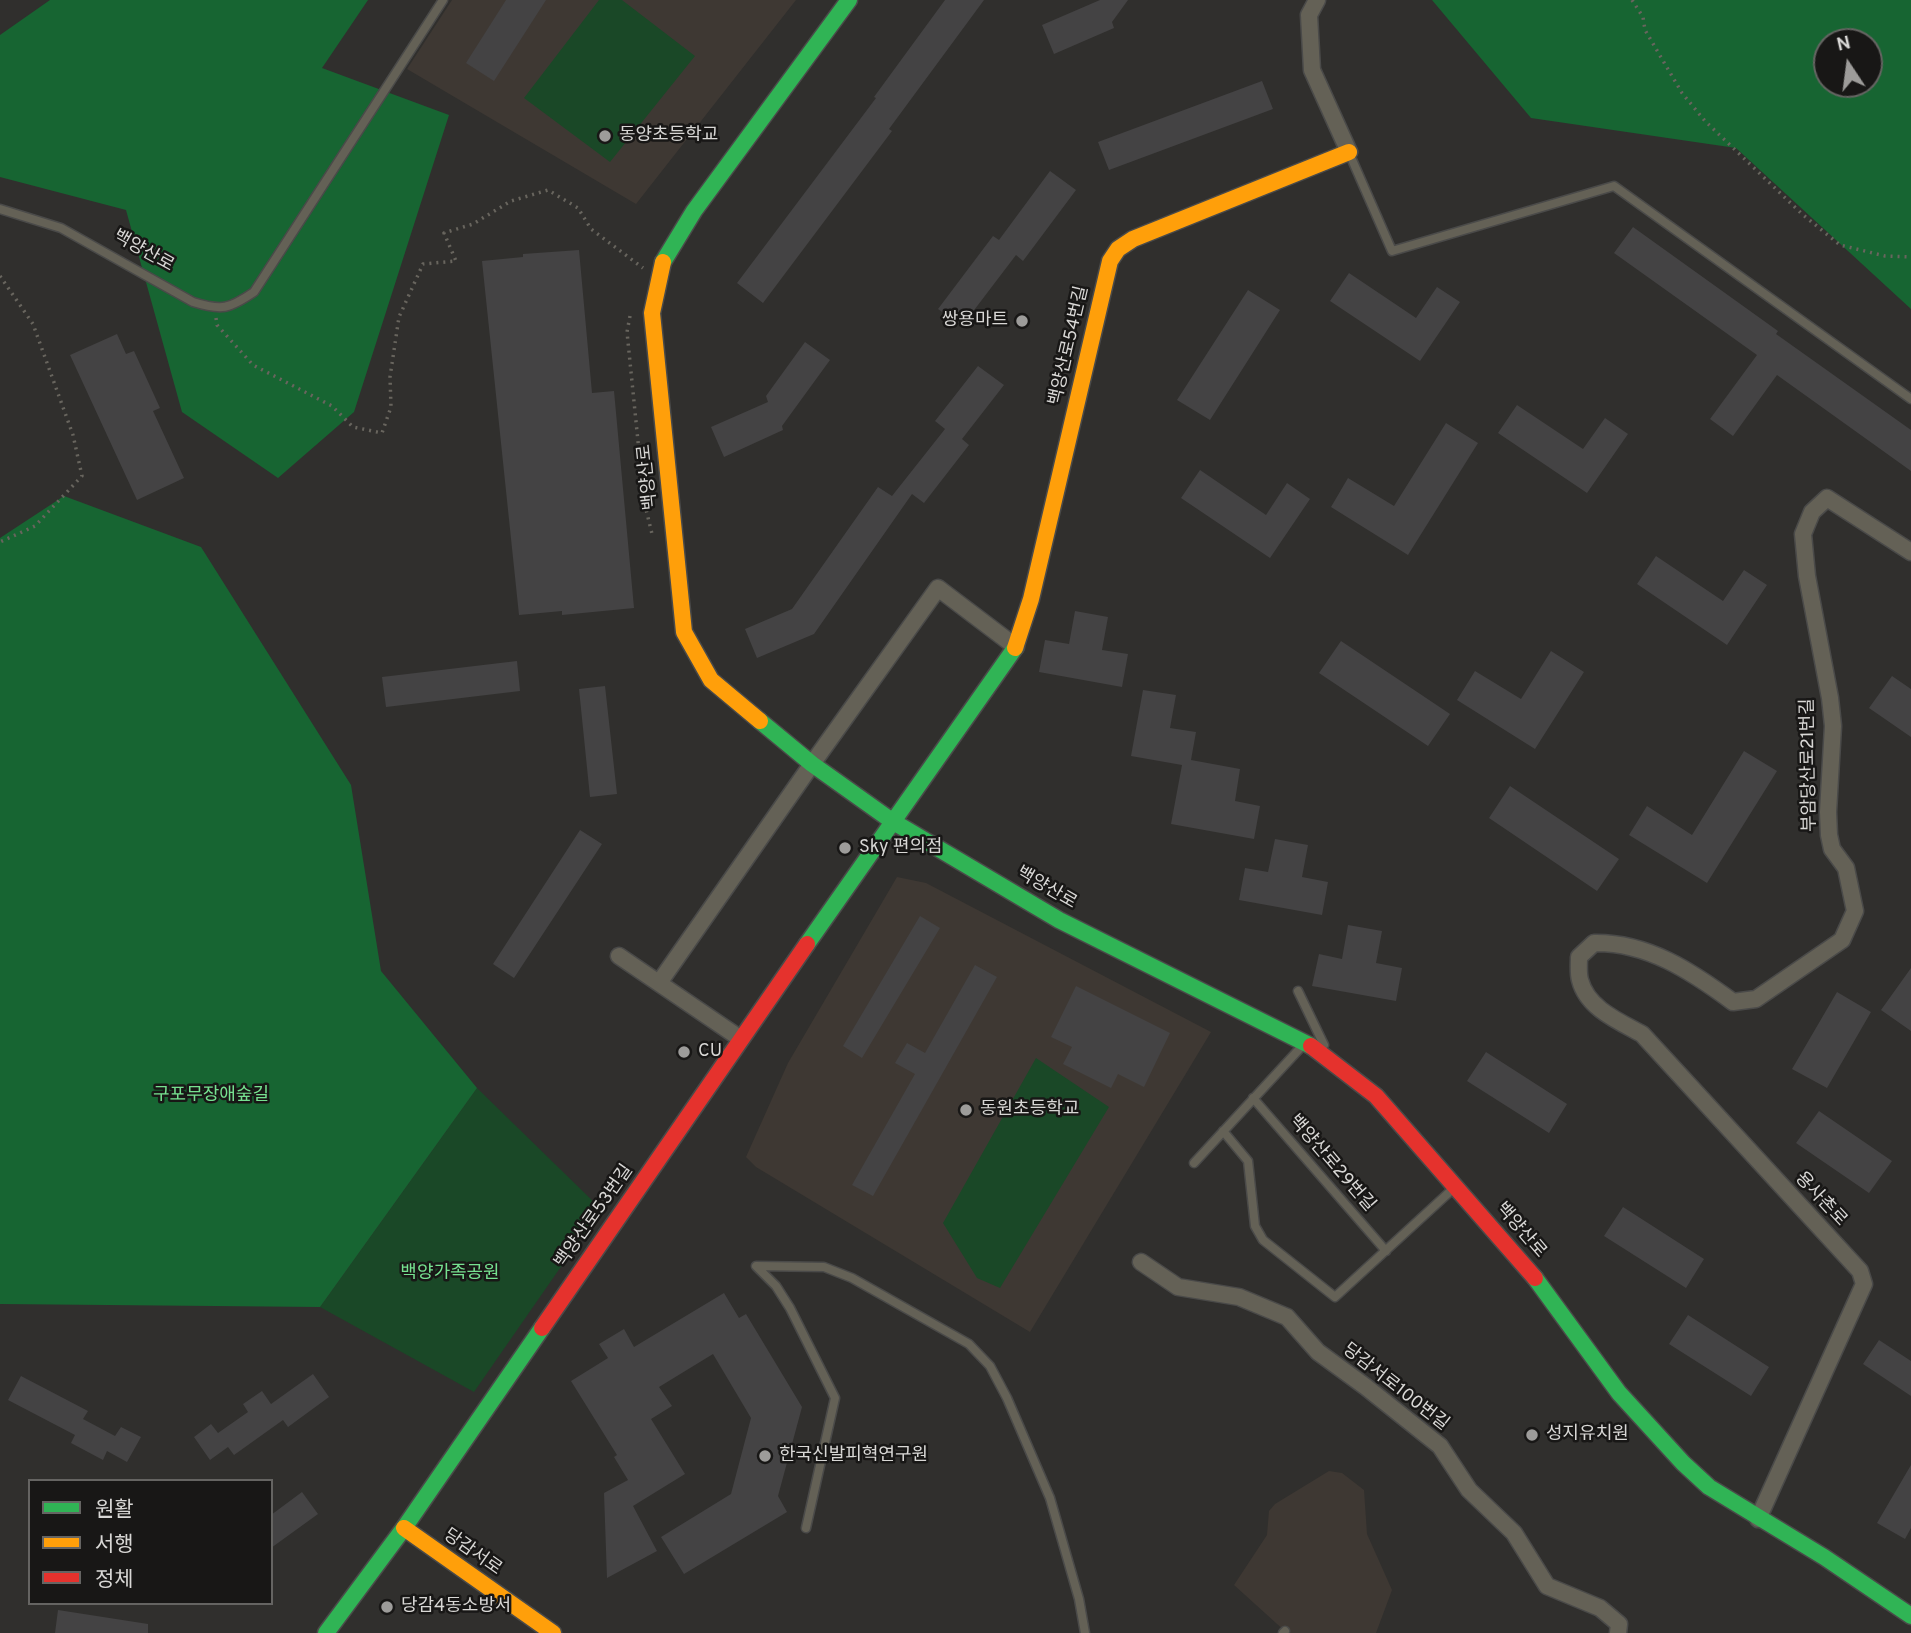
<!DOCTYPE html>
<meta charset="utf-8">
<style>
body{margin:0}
#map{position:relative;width:1911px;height:1633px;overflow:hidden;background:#302f2d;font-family:Overpass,"Noto Sans KR",sans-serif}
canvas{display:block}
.legend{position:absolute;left:28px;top:1479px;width:245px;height:126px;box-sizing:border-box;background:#181716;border:2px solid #656462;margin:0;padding:9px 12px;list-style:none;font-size:21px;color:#d8d7d5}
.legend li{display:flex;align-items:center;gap:14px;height:35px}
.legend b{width:35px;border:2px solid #656462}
.north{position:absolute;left:1813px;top:28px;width:70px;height:70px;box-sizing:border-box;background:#181716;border:2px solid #656462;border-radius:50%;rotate:347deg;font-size:19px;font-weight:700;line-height:28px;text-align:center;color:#d8d7d5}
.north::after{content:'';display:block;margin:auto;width:24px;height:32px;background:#9d9c9a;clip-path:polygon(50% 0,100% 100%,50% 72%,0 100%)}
</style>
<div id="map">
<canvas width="1911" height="1633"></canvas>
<ul class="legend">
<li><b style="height:9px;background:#30b455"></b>원활</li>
<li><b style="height:9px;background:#ff9f0a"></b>서행</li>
<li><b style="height:9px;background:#e5322d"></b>정체</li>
</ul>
<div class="north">N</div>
</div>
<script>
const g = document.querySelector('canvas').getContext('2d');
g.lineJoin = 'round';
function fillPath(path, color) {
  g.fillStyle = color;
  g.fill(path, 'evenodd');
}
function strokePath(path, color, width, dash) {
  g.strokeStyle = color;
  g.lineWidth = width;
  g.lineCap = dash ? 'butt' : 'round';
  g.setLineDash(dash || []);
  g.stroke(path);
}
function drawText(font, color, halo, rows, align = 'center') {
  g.font = font + ' Overpass,"Noto Sans KR",sans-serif';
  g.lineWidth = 5;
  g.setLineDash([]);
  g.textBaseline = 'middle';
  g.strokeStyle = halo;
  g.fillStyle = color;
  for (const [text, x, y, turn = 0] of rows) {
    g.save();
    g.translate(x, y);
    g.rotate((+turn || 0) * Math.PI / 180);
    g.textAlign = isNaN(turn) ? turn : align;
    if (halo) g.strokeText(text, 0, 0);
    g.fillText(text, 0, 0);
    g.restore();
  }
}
fillPath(new Path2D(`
 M 452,0 L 796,0 L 636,204 L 407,69 Z
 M 897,877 L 926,883 L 1211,1032 L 1030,1332 L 756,1167 L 746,1157 L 788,1063 Z
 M 1329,1471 L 1342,1473 L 1364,1490 L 1367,1534 L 1392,1590 L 1376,1633 L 1287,1633 L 1234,1585 L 1267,1535 L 1269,1511 L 1275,1504 Z`), '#3e3833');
fillPath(new Path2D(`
 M 599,0 L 622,0 L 695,56 L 610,162 L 524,98 Z
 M 1036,1058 L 1109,1107 L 1000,1288 L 977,1278 L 943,1223 Z
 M 477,1088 L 601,1209 L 474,1392 L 320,1307 Z`), '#1a4827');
fillPath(new Path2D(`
 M 50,0 L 368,0 L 322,68 L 449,115 L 354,412 L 278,478 L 182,412 L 126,210 L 0,177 L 0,35 Z
 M 1432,0 L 1911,0 L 1911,309 L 1736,148 L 1531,118 ZM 1827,42 L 1869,42 L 1869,84 L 1827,84 Z
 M 64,496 L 201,547 L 351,785 L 381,971 L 477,1088 L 320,1307 L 0,1304 L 0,538 Z`), '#176532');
fillPath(new Path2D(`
 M 506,0 L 546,0 L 494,81 L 466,63 Z
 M 945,0 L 984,0 L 889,129 L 892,131 L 763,303 L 737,283 L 876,98 L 874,97 Z
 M 1100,0 L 1128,0 L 1112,22 L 1114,28 L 1054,54 L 1042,25 Z
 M 1262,81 L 1273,109 L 1109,170 L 1098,142 Z
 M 1050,171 L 1076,190 L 1023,261 L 1016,255 L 962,326 L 938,309 L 993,236 L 999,240 Z
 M 1633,227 L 1778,331 L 1776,334 L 1911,430 L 1911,471 L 1777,375 L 1733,436 L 1710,419 L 1757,355 L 1614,253 Z
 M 579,250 L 592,393 L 614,391 L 634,608 L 562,615 L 562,611 L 519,615 L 482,261 L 523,257 L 523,254 Z
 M 1349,273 L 1416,318 L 1437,287 L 1460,302 L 1420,361 L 1330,301 Z
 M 1248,290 L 1280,310 L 1210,420 L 1177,400 Z
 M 117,334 L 126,354 L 134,351 L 160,408 L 153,411 L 184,478 L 137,500 L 70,355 Z
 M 805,342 L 830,360 L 782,426 L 783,430 L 724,457 L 711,427 L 768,402 L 766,396 Z
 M 978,366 L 1004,385 L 962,439 L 969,445 L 924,503 L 912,494 L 814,634 L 757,658 L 745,629 L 792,609 L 878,487 L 892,496 L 945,429 L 935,421 Z
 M 1517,405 L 1583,449 L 1605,418 L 1628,434 L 1587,493 L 1498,433 Z
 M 1446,423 L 1478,443 L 1408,555 L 1331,507 L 1348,478 L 1394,506 Z
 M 1200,470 L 1266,515 L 1287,483 L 1310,499 L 1270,558 L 1181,498 Z
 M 1656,556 L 1723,601 L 1744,570 L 1767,585 L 1727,645 L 1637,584 Z
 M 1075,611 L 1108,617 L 1102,650 L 1128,654 L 1122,687 L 1039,672 L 1045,640 L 1069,644 Z
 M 1341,641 L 1450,714 L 1428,746 L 1319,673 Z
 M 1551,651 L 1584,672 L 1535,749 L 1457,700 L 1475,671 L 1521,699 Z
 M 517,661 L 520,691 L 386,707 L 382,677 Z
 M 1892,676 L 1911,689 L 1911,737 L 1869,708 Z
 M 605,686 L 617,794 L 590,797 L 579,689 Z
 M 1143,690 L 1176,695 L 1170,728 L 1196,732 L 1191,760 L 1240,769 L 1235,801 L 1260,806 L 1254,839 L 1171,824 L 1182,765 L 1131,756 Z
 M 1744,751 L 1777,771 L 1707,883 L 1629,835 L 1647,806 L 1692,835 Z
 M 1510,786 L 1619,859 L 1597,891 L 1489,818 Z
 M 580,830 L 602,844 L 514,978 L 493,964 Z
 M 1275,839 L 1308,845 L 1302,877 L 1328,882 L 1322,915 L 1239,900 L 1245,868 L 1268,872 Z
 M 920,916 L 940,928 L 862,1058 L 843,1046 Z
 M 1348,925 L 1382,931 L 1376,963 L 1402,968 L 1396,1001 L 1312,986 L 1319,954 L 1342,959 Z
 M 975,965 L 997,977 L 873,1196 L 852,1185 L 915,1074 L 895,1063 L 907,1043 L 925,1053 Z
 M 1911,968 L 1911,1031 L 1881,1010 Z
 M 1076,986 L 1170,1033 L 1144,1087 L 1118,1074 L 1111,1088 L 1063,1064 L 1072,1047 L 1051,1037 Z
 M 1837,992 L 1871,1012 L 1827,1088 L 1792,1069 Z
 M 1486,1052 L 1567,1104 L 1549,1133 L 1467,1081 Z
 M 1819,1111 L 1892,1161 L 1869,1193 L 1796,1143 Z
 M 1623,1207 L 1704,1259 L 1686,1288 L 1604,1236 Z
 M 724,1293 L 739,1318 L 746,1314 L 802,1407 L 778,1496 L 787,1512 L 684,1574 L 661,1537 L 731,1494 L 751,1418 L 713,1354 L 659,1387 L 672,1406 L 651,1419 L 685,1474 L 633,1506 L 657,1551 L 607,1578 L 604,1493 L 628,1480 L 614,1457 L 617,1455 L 571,1381 L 608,1358 L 599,1344 L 624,1329 L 634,1347 Z
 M 1688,1315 L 1769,1367 L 1751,1396 L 1669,1344 Z
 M 1879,1340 L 1911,1361 L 1911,1396 L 1863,1364 Z
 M 313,1374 L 329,1397 L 288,1427 L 283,1420 L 234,1455 L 228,1447 L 210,1460 L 194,1437 L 211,1424 L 218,1433 L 248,1412 L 243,1404 L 262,1391 L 271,1404 Z
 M 21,1376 L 88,1411 L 83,1419 L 115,1436 L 121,1427 L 141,1437 L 127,1462 L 107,1451 L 103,1460 L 71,1443 L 75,1435 L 8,1400 Z
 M 1911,1465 L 1911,1528 L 1905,1539 L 1877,1523 Z
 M 302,1492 L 318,1514 L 271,1548 L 271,1515 Z
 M 58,1610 L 148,1624 L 148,1633 L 55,1633 Z`), '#444344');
const lane = new Path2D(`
 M 1350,155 L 1392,251 L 1614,186 L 1911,399
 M 0,209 L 61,228 L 193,302 C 222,311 229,309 254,292 L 443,0
 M 1298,991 L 1324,1045
 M 1253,1098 L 1386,1251
 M 1223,1131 L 1248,1161 L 1255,1226 L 1263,1240 L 1335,1297 L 1455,1187
 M 1194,1163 L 1304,1044
 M 806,1528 L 835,1398 L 790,1308 L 776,1286 L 756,1266 L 824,1267 L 852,1278 L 969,1344 L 990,1366 L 1007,1398 L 1050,1498 L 1079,1599 L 1085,1633
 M 1283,1633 L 1285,1631`);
const street = new Path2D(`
 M 1317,0 L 1309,15 L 1312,70 L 1349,152
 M 619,956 L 741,1039
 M 659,983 L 812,764 L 938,588 L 1016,647
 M 1141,1262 L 1178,1287 L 1239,1297 L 1287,1317 L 1318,1352 L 1366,1387 L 1440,1446 L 1469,1490 L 1514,1533 L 1547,1586 L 1600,1608 L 1619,1624 L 1618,1633
 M 1758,1519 L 1864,1284 L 1860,1271 L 1642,1034 C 1618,1021 1587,1008 1580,980 C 1578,973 1579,964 1579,957 L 1594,943 C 1647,942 1691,971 1733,1002 L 1756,999 L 1842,940 L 1855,911 L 1846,868 L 1832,849 L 1829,835 L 1828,812 L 1833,726 L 1830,698 L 1807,576 L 1803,534 L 1812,512 L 1827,498 L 1911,552`);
const fast = new Path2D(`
 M 663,262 L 694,211 L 849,0
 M 760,721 L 812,764 L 892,821 L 1059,920 L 1311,1046
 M 807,944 L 1015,648
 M 1535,1278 L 1619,1393 L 1683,1463 L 1709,1487 L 1824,1557 L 1911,1616
 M 326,1633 L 404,1528 L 542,1328`);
const slow = new Path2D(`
 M 663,262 L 652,313 L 684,632 L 711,680 L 760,721
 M 1015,648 L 1031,599 L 1110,261 L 1118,249 L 1133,239 L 1349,152
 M 404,1528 L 553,1633`);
const jam = new Path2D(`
 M 1311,1046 L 1376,1096 L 1535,1278
 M 542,1328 L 807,944`);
strokePath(lane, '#4a4a49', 11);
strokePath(street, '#4a4a49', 19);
strokePath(fast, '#4a4a49', 19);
strokePath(slow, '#4a4a49', 19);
strokePath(jam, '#4a4a49', 19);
strokePath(new Path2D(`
 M 1632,0 L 1643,17 L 1645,30 L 1682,93 L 1705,121 L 1802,214 L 1840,245 L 1885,256 L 1911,257
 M 0,276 L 33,324 L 73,435 L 82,476 L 35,526 L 0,542
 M 630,316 L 627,332 L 644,501 L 652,534
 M 216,318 L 217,325 L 253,365 L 332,406 L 353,427 L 382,433 L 391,407 L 390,377 L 399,317 L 423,264 L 456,261 L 444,233 L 473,224 L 511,201 L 548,190 L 578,208 L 591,229 L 643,268`), '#68655e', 3.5, [2, 5]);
strokePath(lane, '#646156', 8);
strokePath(street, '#646156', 16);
strokePath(fast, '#30b455', 16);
strokePath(slow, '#ff9f0a', 16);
strokePath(jam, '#e5322d', 16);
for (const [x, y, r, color] of [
 [605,136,7,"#9d9c9a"],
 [1022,321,7,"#9d9c9a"],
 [845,848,7,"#9d9c9a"],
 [684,1052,7,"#9d9c9a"],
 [966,1110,7,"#9d9c9a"],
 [1532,1435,7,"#9d9c9a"],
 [765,1456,7,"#9d9c9a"],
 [387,1607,7,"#9d9c9a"]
]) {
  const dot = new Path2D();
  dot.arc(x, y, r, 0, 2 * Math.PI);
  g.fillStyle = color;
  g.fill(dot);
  strokePath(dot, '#181716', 2.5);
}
drawText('18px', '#d8d7d5', '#181716', [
 ["동양초등학교",619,136],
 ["쌍용마트",1008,321,"right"],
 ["Sky 편의점",859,848],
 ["CU",698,1052],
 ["동원초등학교",980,1110],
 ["성지유치원",1546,1435],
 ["한국신발피혁연구원",779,1456],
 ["당감4동소방서",401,1607]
], 'left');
drawText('18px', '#d8d7d5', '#181716', [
 ["백양산로",143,252,29],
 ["백양산로54번길",1070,346,-77],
 ["백양산로",649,477,-96],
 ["부암당산로21번길",1810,765,-91],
 ["백양산로",1046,889,30],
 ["백양산로29번길",1331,1164,49],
 ["용사촌로",1820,1200,47],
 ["백양산로53번길",595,1217,-55],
 ["백양산로",1520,1231,49],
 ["당감서로100번길",1395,1388,38],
 ["당감서로",472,1553,35]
]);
drawText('18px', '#76e190', '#181716', [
 ["구포무장애숲길",211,1096],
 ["백양가족공원",450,1274]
]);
</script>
